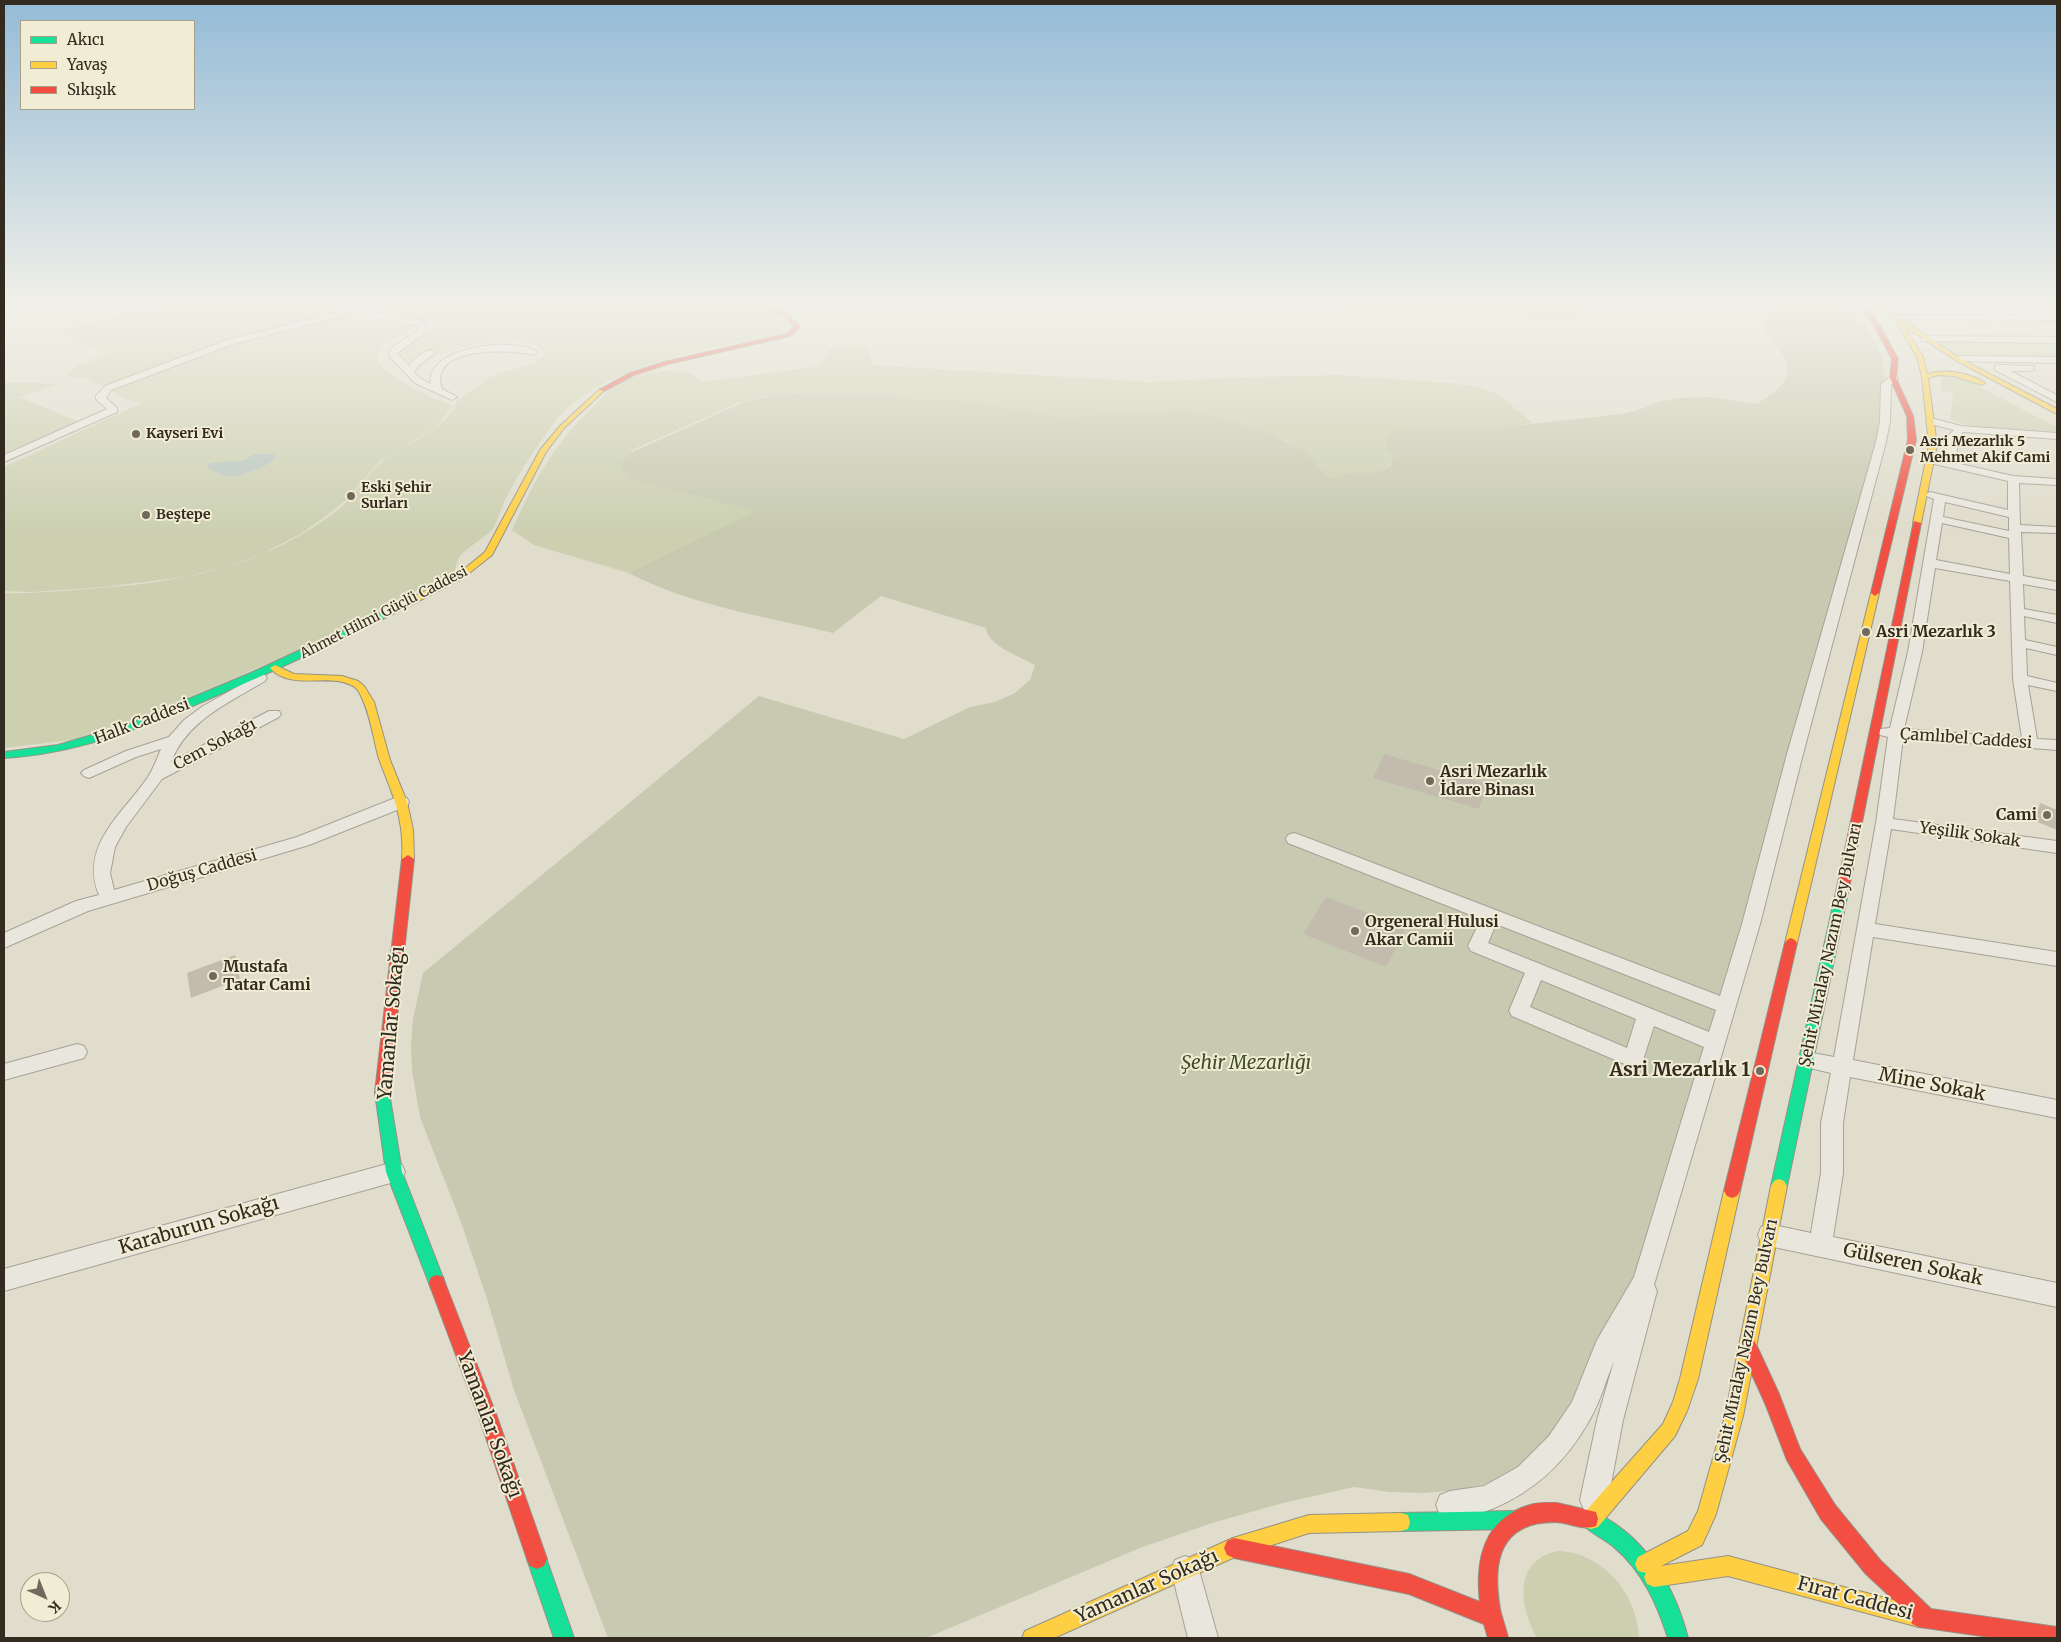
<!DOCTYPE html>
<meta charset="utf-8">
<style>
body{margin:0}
#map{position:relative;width:2061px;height:1642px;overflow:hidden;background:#e0ddcd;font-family:Merriweather,serif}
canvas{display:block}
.frame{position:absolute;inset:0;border:5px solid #332b1f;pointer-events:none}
.legend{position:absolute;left:20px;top:20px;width:175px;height:90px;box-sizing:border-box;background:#f1ecd4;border:1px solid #a59f8c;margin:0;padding:6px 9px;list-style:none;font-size:15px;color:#332b1f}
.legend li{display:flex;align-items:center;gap:10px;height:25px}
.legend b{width:25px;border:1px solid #a59f8c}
.north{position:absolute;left:20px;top:1572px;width:50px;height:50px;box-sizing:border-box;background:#f1ecd4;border:1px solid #a59f8c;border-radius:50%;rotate:136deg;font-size:14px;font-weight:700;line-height:20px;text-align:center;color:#332b1f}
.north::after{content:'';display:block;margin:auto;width:18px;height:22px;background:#70695c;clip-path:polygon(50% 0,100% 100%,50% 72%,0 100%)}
</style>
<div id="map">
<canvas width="2061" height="1642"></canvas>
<div class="frame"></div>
<ul class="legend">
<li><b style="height:6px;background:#16e098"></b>Akıcı</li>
<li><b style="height:6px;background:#ffcf43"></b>Yavaş</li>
<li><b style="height:6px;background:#f24e42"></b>Sıkışık</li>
</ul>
<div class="north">K</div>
</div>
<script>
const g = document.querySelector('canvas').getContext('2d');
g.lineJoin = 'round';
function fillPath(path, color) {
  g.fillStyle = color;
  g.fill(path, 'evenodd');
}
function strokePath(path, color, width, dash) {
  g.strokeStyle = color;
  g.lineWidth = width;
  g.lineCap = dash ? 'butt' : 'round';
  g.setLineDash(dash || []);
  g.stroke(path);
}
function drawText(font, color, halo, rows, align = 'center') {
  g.font = font + ' Merriweather,serif';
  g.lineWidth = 4;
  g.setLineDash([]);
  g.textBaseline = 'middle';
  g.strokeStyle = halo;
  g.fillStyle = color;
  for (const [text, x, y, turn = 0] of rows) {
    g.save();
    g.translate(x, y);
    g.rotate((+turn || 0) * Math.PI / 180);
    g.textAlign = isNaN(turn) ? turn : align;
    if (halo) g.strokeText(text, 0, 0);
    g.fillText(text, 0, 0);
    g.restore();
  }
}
fillPath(new Path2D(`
 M 907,304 L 1039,304 L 1040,311 L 958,312 L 915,309 L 909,307 Z`), '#dedcbf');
fillPath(new Path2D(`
 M 163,304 L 322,304 L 332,306 L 350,318 L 407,325 L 410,328 L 408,331 C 399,337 380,342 377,355 C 374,373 439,401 453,406 L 436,427 L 380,461 L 346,500 L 326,516 L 302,533 L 262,554 L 226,567 L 184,577 L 104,587 L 32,592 L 4,591 L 4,467 L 141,403 L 124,399 L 104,386 L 82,377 L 76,379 L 65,375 L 77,365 L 109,354 L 83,344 L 63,330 Z
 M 395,304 L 750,304 C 761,307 784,314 788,327 L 786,330 L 780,334 C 708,349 595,364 550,428 C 535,449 519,473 507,496 C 502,505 499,517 494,527 C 486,539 463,548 458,560 C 456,563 456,568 455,571 L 299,650 L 151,714 L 71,740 L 4,748 L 4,593 C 32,594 59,591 87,589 C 175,583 254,570 327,518 C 338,510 349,501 357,490 C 367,479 373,468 385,459 C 406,443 449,428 457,401 C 469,393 480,383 492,376 C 509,367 533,370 545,353 C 532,328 433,348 420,368 L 400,357 L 398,352 L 407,343 L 432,330 L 435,326 L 430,322 L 368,312 Z
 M 1307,304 L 1605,304 L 1576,320 L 1475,316 L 1371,316 Z
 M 1924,341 L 2057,342 L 2057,356 L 1947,356 Z
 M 845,345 L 858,345 L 867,348 L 873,365 L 1150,382 L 1242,377 L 1340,375 L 1449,383 L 1474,386 L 1496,393 L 1533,423 L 1512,426 L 1400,429 L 1389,453 L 1393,460 L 1387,468 L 1378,472 L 1329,478 L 1304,450 L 1284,439 L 1250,425 L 1207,414 L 1065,417 L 955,400 L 923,400 L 850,394 L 792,393 L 755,398 L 738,403 L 632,450 L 631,480 L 756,511 L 629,573 L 534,545 L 512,530 C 534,482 550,450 588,412 C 595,405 602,396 609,390 C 624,378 648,371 667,371 C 679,371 694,371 702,382 L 820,366 L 829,349 Z
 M 1941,375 L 1966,380 L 2057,427 L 2057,434 L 1972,427 L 1950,419 L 1954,393 L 1941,391 Z
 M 4,382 L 59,384 L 19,397 L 80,422 L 4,453 Z
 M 1558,1551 C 1603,1552 1638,1595 1639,1638 L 1537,1638 C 1519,1606 1513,1560 1558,1551 Z`), '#ccd0b1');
fillPath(new Path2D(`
 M 1784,304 L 1847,304 C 1885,350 1889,360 1883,420 L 1786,785 L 1680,1147 L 1600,1380 L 1516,1473 L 1490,1483 L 1458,1490 L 1424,1493 L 1390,1492 L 1354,1487 L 1283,1503 L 1212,1523 L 1140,1548 L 926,1638 L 608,1638 L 514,1390 L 488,1302 L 462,1225 L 420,1117 L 412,1071 L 411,1045 L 413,1019 L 423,973 L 759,696 L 904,739 L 970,707 L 995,702 L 1015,693 L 1030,680 L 1035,665 C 1020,657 987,645 986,628 L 881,596 L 833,633 C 765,616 691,606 629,573 L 755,511 L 631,480 L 622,469 L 623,461 L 628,454 L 746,401 L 783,394 L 835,393 L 923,400 L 955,400 L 1065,417 L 1187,411 L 1216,416 L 1262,429 L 1304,450 L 1329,478 C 1336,478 1337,475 1344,474 C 1359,472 1377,476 1390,466 L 1393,458 L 1386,449 L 1386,438 L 1390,433 L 1400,429 L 1512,426 L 1622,414 L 1641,409 L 1658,402 L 1678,398 L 1710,397 L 1756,404 C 1829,365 1750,339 1764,315 C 1768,308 1778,307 1784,304 Z`), '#c7cab0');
fillPath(new Path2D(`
 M 254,454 L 273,454 L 276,456 C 271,466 240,477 229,476 C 222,475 212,471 207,466 L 211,463 L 245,460 Z`), '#b7c6be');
fillPath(new Path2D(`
 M 1384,754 L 1487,784 L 1479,809 L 1373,778 Z
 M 2040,803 L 2057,810 L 2057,830 L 2035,821 Z
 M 1326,897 L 1406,928 L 1386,967 L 1303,934 Z
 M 235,955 L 240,979 L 191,998 L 187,973 Z`), '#c3bcae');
const street = new Path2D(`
 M 373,304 L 386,304 L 362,311 L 420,320 L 426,323 L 425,333 L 397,353 L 409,366 C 414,359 424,349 434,350 L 434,354 L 419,365 L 414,372 L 421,379 L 431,384 C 424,346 517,336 537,352 L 533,355 C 510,349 427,346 442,389 L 457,397 L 452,400 L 415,383 L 391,358 L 389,353 L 393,347 L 418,330 L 419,326 L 352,314 L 233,344 L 111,390 L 106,398 L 117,408 L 117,412 L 4,462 L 4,455 L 107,409 L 96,399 L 96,396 L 105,386 L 227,340 Z
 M 1893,315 L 2057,316 L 2057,320 L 1896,319 L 1892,317 Z
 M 1925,336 L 2057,337 L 2057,343 L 1922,341 L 1922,337 Z
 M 1960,356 L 2057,357 L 2057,363 L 1957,361 L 1956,359 Z
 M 1998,365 L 2034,366 L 2034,370 L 2031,371 L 2010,371 L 2057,395 L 2057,402 L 1995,370 L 1995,366 Z
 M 1893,375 L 1898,378 L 1891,385 L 1890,421 L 1886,442 L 1803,754 L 1760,924 L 1654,1285 L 1657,1291 L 1623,1420 L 1608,1500 L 1604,1510 L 1594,1514 L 1584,1510 L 1580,1500 L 1597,1420 L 1614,1361 C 1606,1380 1600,1403 1589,1421 C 1566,1462 1535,1491 1492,1509 C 1477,1515 1456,1521 1440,1515 L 1436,1505 L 1440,1495 L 1450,1491 L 1484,1486 L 1518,1467 L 1549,1436 L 1572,1402 L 1597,1340 L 1634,1277 L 1704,1047 L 1654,1026 L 1641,1066 L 1634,1068 L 1512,1016 L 1509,1011 L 1525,973 L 1471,951 L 1468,946 L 1481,919 L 1288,843 L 1286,839 L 1288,835 L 1294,833 L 1300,835 L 1720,996 L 1742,924 L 1787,754 L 1876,442 L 1880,421 L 1881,384 ZM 1496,924 L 1716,1010 L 1709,1032 L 1488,943 ZM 1541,980 L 1636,1019 L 1627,1048 L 1530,1007 Z
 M 1931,418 L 1961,426 L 2057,433 L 2057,439 L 1963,432 L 1958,437 L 1956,463 L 2013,476 L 2057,479 L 2057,485 L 2019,483 L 2020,525 L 2057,527 L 2057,533 L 2021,532 L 2023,576 L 2057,582 L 2057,590 L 2023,584 L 2024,609 L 2057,615 L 2057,623 L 2024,616 L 2025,640 L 2057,647 L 2057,655 L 2026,648 L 2027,676 L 2057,683 L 2057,691 L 2028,685 L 2037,739 L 2057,740 L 2057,750 L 1903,738 L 1893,819 L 2057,841 L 2057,853 L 1891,829 L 1875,924 L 2057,952 L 2057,966 L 1873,937 L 1853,1060 L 2057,1100 L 2057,1118 L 1850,1077 L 1843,1123 L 1843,1173 L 1833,1237 L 2057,1283 L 2057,1307 L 1769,1246 L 1761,1243 L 1758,1235 L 1761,1227 L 1769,1224 L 1811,1233 L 1821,1173 L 1821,1123 L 1831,1073 L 1801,1066 L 1798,1060 L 1801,1054 L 1808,1052 L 1834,1057 L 1876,823 L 1888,737 L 1880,735 L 1878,732 L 1880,729 L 1890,728 L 1908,652 L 1934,499 L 1924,495 L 1930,492 L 2008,510 L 2008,481 L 1926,462 L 1925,460 L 1930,457 L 1945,460 L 1948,436 L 1954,430 L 1927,423 L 1926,421 ZM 1945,502 L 2009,517 L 2009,531 L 1943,517 ZM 1942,523 L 2009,538 L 2010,574 L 1936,560 ZM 1935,568 L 2010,581 L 2013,679 L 2022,738 L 1904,729 L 1922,652 Z
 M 260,674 L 265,675 L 267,678 L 265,681 C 229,703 187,720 171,762 L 269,711 L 279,711 L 281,714 L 279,717 L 162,779 L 126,827 L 115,847 L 110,873 L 114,890 L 297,837 L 395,798 L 401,797 L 407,798 L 409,802 L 407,806 L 309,845 L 88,911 L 4,948 L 4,933 L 76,901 L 99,895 C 79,845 123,814 148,777 C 153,769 157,759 161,749 L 136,757 L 89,778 L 84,776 L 81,773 L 84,770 L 126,751 L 169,737 L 184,720 L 203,706 Z
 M 77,1044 L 84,1046 L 87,1052 L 84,1058 L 4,1080 L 4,1064 Z
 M 394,1162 L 402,1165 L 405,1172 L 402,1179 L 394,1182 L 4,1291 L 4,1269 Z
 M 1185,1556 L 1195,1560 L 1199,1570 L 1218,1638 L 1188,1638 L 1171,1570 L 1175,1560 Z`);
const fast = new Path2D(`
 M 404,602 L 407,603 L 407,607 C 342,639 277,670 211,698 C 144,727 77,754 4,758 L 4,752 L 58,745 L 129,724 L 253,672 Z
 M 1844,879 L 1848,880 L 1850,883 L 1787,1186 L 1784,1191 L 1779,1193 L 1774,1191 L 1771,1186 L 1838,883 L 1840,880 Z
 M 382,1086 L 387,1088 L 389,1092 L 402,1172 L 445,1283 L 443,1289 L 437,1291 L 431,1289 L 429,1283 L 386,1172 L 375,1092 L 377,1088 Z
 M 1589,1510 C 1643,1532 1674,1584 1688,1638 L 1668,1638 C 1657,1604 1643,1572 1615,1548 C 1605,1538 1585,1532 1580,1519 L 1582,1512 Z
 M 1515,1511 L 1522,1513 L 1524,1520 L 1522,1527 L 1515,1529 L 1401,1531 L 1394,1529 L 1392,1522 L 1394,1515 L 1401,1513 Z
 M 537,1549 L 544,1552 L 574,1638 L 554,1638 L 527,1559 L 530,1552 Z`);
const slow = new Path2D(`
 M 1879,304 L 1885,304 L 1902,322 L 1906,322 L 1961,359 L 2057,409 L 2057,414 L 2055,413 L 1957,361 L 1904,326 L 1923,357 L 1927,374 C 1945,368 1970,373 1985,383 L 1982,385 L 1954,376 L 1939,375 L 1928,378 L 1937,445 L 1921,523 L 1917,525 L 1913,523 L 1929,445 L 1922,377 L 1917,357 L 1894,318 Z
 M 600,389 L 605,390 L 564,428 L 546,452 L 492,555 L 463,578 L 407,607 L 401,607 L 401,603 L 457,575 L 485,552 L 540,450 L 560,426 Z
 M 1875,590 L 1879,593 L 1797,943 L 1795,946 L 1787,946 L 1785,943 L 1871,593 Z
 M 275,665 L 294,674 L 342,676 L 358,681 L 364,686 L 374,702 L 390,760 L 407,802 L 413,830 L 414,859 L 412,862 L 404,862 L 402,859 C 403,845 402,831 399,817 C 395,797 386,778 379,759 C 373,738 371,716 361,696 C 359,691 356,687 351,685 C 326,673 291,691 270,668 Z
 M 1779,1179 L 1784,1181 L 1787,1186 L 1743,1416 L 1716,1514 L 1702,1545 L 1661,1566 L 1728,1556 L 1919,1607 L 1926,1610 L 1929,1617 L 1926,1624 L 1919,1627 L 1728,1576 L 1654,1587 L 1647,1584 L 1644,1577 L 1646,1573 L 1638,1571 L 1635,1564 L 1638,1557 L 1688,1531 L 1698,1511 L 1725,1416 L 1771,1186 L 1774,1181 Z
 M 1732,1184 L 1737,1186 L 1740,1191 L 1698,1379 L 1687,1411 L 1675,1436 L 1598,1527 L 1591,1529 L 1584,1527 L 1582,1520 L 1584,1513 L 1663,1424 L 1673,1402 L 1680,1379 L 1724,1191 L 1727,1186 Z
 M 1401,1513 L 1408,1515 L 1410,1522 L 1408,1529 L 1401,1531 L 1309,1533 L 1235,1557 L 1054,1638 L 1022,1638 L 1025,1631 L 1233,1538 L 1309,1515 Z`);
const jam = new Path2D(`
 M 759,304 C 775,303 790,315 800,327 L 790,336 L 668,364 L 634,375 L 604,391 L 599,390 L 630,373 L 664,362 L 786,334 L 794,327 L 784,316 Z
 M 1856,304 L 1862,304 L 1874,315 L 1898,359 L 1896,378 L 1913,416 L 1916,440 L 1879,593 L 1875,596 L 1871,593 L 1908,440 L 1907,416 L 1890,378 L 1892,359 L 1869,316 Z
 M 1914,521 L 1921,523 L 1850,883 L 1848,886 L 1840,886 L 1838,883 Z
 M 408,855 L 414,859 L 389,1092 L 387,1096 L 382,1098 L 377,1096 L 375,1092 L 402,859 Z
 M 1791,938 L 1795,940 L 1797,943 L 1740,1191 L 1737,1196 L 1732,1198 L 1727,1196 L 1724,1191 L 1785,943 L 1787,940 Z
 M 437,1275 L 443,1277 L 445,1283 L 496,1414 L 547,1559 L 544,1566 L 537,1569 L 530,1566 L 527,1559 L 478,1414 L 429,1283 L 431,1277 Z
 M 1748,1337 L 1754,1340 L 1779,1394 L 1800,1449 L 1835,1505 L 1880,1560 L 1931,1609 L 2057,1627 L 2057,1638 L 1996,1638 L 1919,1627 L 1912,1624 L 1910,1615 L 1866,1574 L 1821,1519 L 1787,1460 L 1765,1403 L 1739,1346 L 1742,1340 Z
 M 1557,1503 L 1596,1512 L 1598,1519 L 1596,1526 C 1582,1531 1569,1522 1555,1522 C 1499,1522 1492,1562 1500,1609 C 1502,1619 1506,1628 1508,1638 L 1488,1638 L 1484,1624 L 1409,1594 L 1234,1558 L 1227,1555 L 1224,1548 L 1227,1541 L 1234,1538 L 1409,1574 L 1480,1602 C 1475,1560 1484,1518 1530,1505 C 1538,1502 1548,1503 1557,1503 Z`);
strokePath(street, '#a5a296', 2);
strokePath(fast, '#959186', 2);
strokePath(slow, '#959186', 2);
strokePath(jam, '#959186', 2);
fillPath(street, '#e9e7dd');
fillPath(fast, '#16e098');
fillPath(slow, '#ffcf43');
fillPath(jam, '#f24e42');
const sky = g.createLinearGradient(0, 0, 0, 534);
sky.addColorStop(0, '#94bbd7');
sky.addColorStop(0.57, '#f1f0e8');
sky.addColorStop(1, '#f1f0e800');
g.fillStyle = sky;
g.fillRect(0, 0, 2061, 534);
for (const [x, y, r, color] of [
 [136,434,5,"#70695c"],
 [1910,450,5,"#70695c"],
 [351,496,5,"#70695c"],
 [146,515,5,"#70695c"],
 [1866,632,5,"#70695c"],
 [1430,781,5,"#70695c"],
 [2047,815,5,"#70695c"],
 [1355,931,5,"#70695c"],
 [213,976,5,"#70695c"],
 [1760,1071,5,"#70695c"]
]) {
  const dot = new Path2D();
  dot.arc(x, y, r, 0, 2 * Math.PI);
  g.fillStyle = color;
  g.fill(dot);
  strokePath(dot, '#f1ecd4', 2);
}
drawText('bold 14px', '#332b1f', '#f1ecd4', [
 ["Kayseri Evi",146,434],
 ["Asri Mezarlık 5",1920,442],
 ["Mehmet Akif Cami",1920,458],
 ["Eski Şehir",361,488],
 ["Surları",361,504],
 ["Beştepe",156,515]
], 'left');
drawText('14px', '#332b1f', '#f1ecd4', [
 ["Ahmet Hilmi Güçlü Caddesi",384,613,-27]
]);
drawText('bold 16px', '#332b1f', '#f1ecd4', [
 ["Asri Mezarlık 3",1876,632],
 ["Asri Mezarlık",1440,772],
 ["İdare Binası",1440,790],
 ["Cami",2037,815,"right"],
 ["Orgeneral Hulusi",1365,922],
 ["Akar Camii",1365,940],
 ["Mustafa",223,967],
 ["Tatar Cami",223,985]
], 'left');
drawText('16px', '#332b1f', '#f1ecd4', [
 ["Halk Caddesi",142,722,-21],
 ["Çamlıbel Caddesi",1966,739,4],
 ["Cem Sokağı",215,745,-28],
 ["Yeşilik Sokak",1970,835,8],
 ["Doğuş Caddesi",202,871,-16],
 ["Şehit Miralay Nazım Bey Bulvarı",1831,945,-78],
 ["Şehit Miralay Nazım Bey Bulvarı",1747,1341,-78]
]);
drawText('19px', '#332b1f', '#f1ecd4', [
 ["Yamanlar Sokağı",392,1023,-85],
 ["Mine Sokak",1932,1085,11],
 ["Karaburun Sokağı",199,1226,-16],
 ["Gülseren Sokak",1913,1265,12],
 ["Yamanlar Sokağı",489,1425,70],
 ["Yamanlar Sokağı",1147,1587,-24],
 ["Fırat Caddesi",1855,1599,15]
]);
drawText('italic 19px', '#3f4d28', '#f1ecd4', [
 ["Şehir Mezarlığı",1246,1064]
]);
drawText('bold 19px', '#332b1f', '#f1ecd4', [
 ["Asri Mezarlık 1",1750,1071]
], 'right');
</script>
